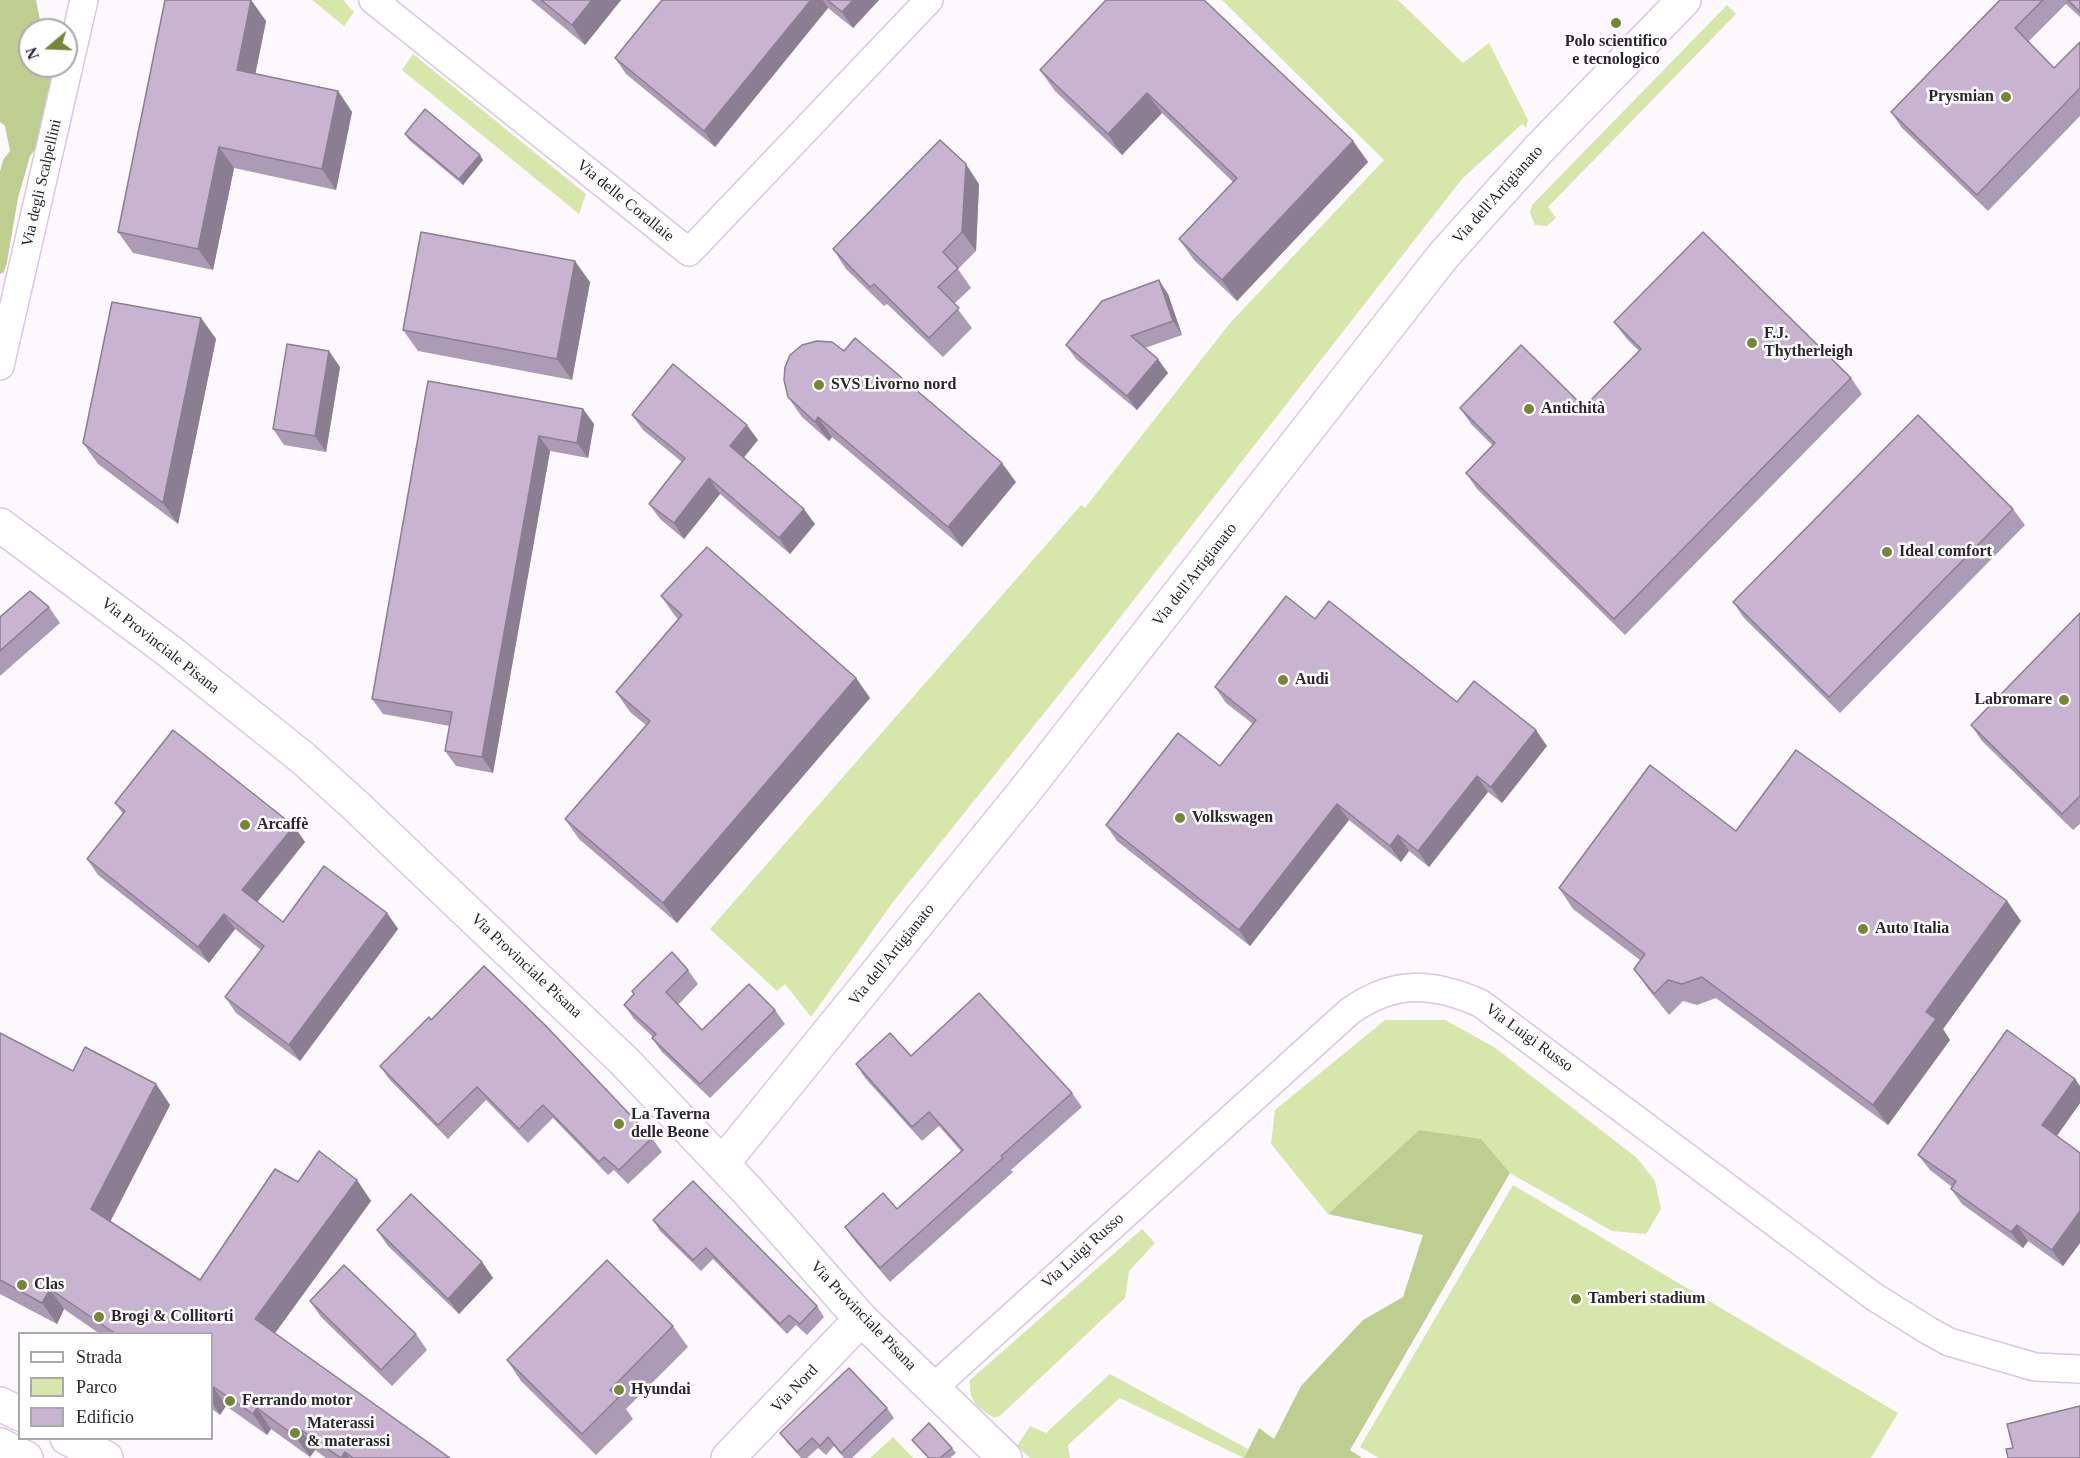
<!DOCTYPE html>
<meta charset="utf-8">
<style>
body{margin:0}
#map{position:relative;width:2080px;height:1458px;overflow:hidden;background:#fcf8fe;font-family:Georgia,serif}
canvas{display:block}
.legend{position:absolute;left:18px;top:1332px;width:195px;height:108px;box-sizing:border-box;background:#fff;border:2px solid #aba8ac;margin:0;padding:8px 10px;list-style:none;font-size:18px;color:#2c2530}
.legend li{display:flex;align-items:center;gap:12px;height:30px}
.legend b{width:30px;border:2px solid #aba8ac}
.north{position:absolute;left:18px;top:18px;width:60px;height:60px;box-sizing:border-box;background:#fff;border:2px solid #aba8ac;border-radius:50%;rotate:251deg;font-size:16px;font-weight:700;line-height:24px;text-align:center;color:#2c2530}
.north::after{content:'';display:block;margin:auto;width:21px;height:27px;background:#758635;clip-path:polygon(50% 0,100% 100%,50% 72%,0 100%)}
</style>
<div id="map">
<canvas width="2080" height="1458"></canvas>
<ul class="legend">
<li><b style="height:8px;background:#fff"></b>Strada</li>
<li><b style="height:16px;background:#d7e6aa"></b>Parco</li>
<li><b style="height:16px;background:#c8b4d1"></b>Edificio</li>
</ul>
<div class="north">N</div>
</div>
<script>
const g = document.querySelector('canvas').getContext('2d');
g.lineJoin = 'round';
function fillPath(path, color) {
  g.fillStyle = color;
  g.fill(path, 'evenodd');
}
function strokePath(path, color, width, dash) {
  g.strokeStyle = color;
  g.lineWidth = width;
  g.lineCap = dash ? 'butt' : 'round';
  g.setLineDash(dash || []);
  g.stroke(path);
}
function drawText(font, color, halo, rows, align = 'center') {
  g.font = font + ' Georgia,serif';
  g.lineWidth = 5;
  g.setLineDash([]);
  g.textBaseline = 'middle';
  g.strokeStyle = halo;
  g.fillStyle = color;
  for (const [text, x, y, turn = 0] of rows) {
    g.save();
    g.translate(x, y);
    g.rotate((+turn || 0) * Math.PI / 180);
    g.textAlign = isNaN(turn) ? turn : align;
    if (halo) g.strokeText(text, 0, 0);
    g.fillText(text, 0, 0);
    g.restore();
  }
}
fillPath(new Path2D(`
 M 312,0 L 343,0 L 354,12 L 344,26 Z
 M 1222,0 L 1398,0 L 1463,63 L 1489,43 L 1528,120 L 1526,128 L 1522,124 L 1462,179 L 1097,647 L 893,902 L 811,1017 L 785,984 L 777,991 L 710,929 L 1081,505 L 1085,508 L 1230,323 L 1384,160 Z
 M 1727,5 L 1736,14 L 1548,207 L 1556,218 L 1547,226 L 1535,225 L 1530,213 L 1532,205 Z
 M 413,54 L 586,194 L 579,214 L 402,70 Z
 M 1385,1020 L 1445,1020 L 1494,1047 L 1637,1158 L 1655,1181 L 1661,1209 L 1646,1234 L 1612,1231 L 1510,1173 L 1481,1140 L 1419,1130 L 1328,1214 L 1271,1144 L 1275,1110 Z
 M 1513,1185 L 1898,1413 L 1871,1458 L 1379,1458 L 1360,1447 Z
 M 1142,1229 L 1155,1243 L 1129,1271 L 1125,1298 L 1001,1415 L 994,1418 C 976,1406 969,1402 970,1380 Z
 M 1110,1374 L 1248,1449 L 1244,1458 L 1120,1398 L 1068,1445 L 1070,1458 L 1030,1458 L 1017,1446 L 1030,1426 L 1046,1433 Z
 M 893,1437 L 913,1458 L 870,1458 Z`), '#d7e6aa');
fillPath(new Path2D(`
 M 0,0 L 36,0 L 42,30 L 30,30 L 30,66 L 54,66 L 59,82 L 37,147 L 30,156 L 18,198 L 7,262 L 4,272 L 0,274 L 0,172 L 3,160 L 10,151 L 5,126 L 0,122 Z
 M 1419,1130 L 1481,1139 L 1510,1173 L 1350,1450 L 1362,1458 L 1244,1458 L 1259,1428 L 1274,1439 L 1301,1386 L 1363,1320 L 1403,1297 L 1423,1235 L 1328,1214 Z`), '#bece90');
const minor = new Path2D(`
 M 373,0 L 689,252 L 929,0
 M 0,366 L 84,0
 M 933,1388 L 1350,1011 C 1394,980 1432,982 1480,1003 L 1873,1296 L 1929,1331 L 1949,1342 L 2035,1367 L 2080,1369`);
const tertiary = new Path2D(`
 M 0,525 L 169,651 L 304,759 L 356,806 L 623,1060 L 747,1190 L 861,1319 L 1005,1458
 M 722,1164 L 1028,787 L 1443,256 L 1538,150 L 1684,0
 M 728,1458 L 861,1319`);
const secondary = new Path2D(`
 M 0,1404 L 20,1414
 M 67,1438 L 106,1458
 M 0,1445 L 26,1458`);
strokePath(minor, '#dac6e4', 30);
strokePath(tertiary, '#dac6e4', 36);
strokePath(secondary, '#dac6e4', 36);
strokePath(minor, '#fff', 27);
strokePath(tertiary, '#fff', 33);
strokePath(secondary, '#fff', 33);
fillPath(new Path2D(`
 M 251,0 L 266,21 L 255,74 L 338,91 L 352,112 L 336,190 L 234,168 L 213,270 L 133,253 L 118,232 Z
 M 531,0 L 621,0 L 585,45 Z
 M 662,0 L 879,0 L 853,28 L 828,8 L 715,147 L 626,74 L 615,58 Z
 M 1106,0 L 1353,141 L 1368,162 L 1237,301 L 1194,260 L 1179,239 L 1233,182 L 1162,113 L 1122,155 L 1055,91 L 1040,70 Z
 M 2000,0 L 2080,0 L 2080,17 L 2066,4 L 2028,42 L 2054,68 L 2080,42 L 2080,116 L 1988,211 L 1902,128 L 1891,112 Z
 M 405,134 L 483,160 L 463,185 L 409,140 Z
 M 979,184 L 976,251 L 958,269 L 971,288 L 954,304 L 972,328 L 943,357 L 887,304 L 884,306 L 846,269 L 833,249 Z
 M 590,282 L 572,380 L 418,351 L 403,330 Z
 M 1168,294 L 1182,335 L 1145,348 L 1168,373 L 1137,410 L 1076,359 L 1066,345 Z
 M 201,318 L 216,339 L 178,524 L 98,464 L 83,443 Z
 M 1614,322 L 1851,378 L 1862,394 L 1625,635 L 1477,489 L 1466,473 L 1493,446 L 1471,424 L 1460,408 L 1584,407 L 1639,351 L 1626,338 Z
 M 844,351 L 1016,482 L 962,547 L 832,437 L 829,441 L 802,417 L 788,397 Z
 M 340,367 L 326,452 L 284,445 L 273,429 Z
 M 428,381 L 583,409 L 594,424 L 588,458 L 550,451 L 493,773 L 456,766 L 445,751 L 450,726 L 383,714 L 372,699 Z
 M 632,415 L 758,440 L 744,457 L 815,524 L 790,554 L 720,494 L 684,539 L 660,519 L 649,504 L 682,462 L 643,430 Z
 M 2013,509 L 2025,525 L 1840,713 L 1744,618 L 1733,602 Z
 M 661,596 L 856,678 L 870,698 L 677,923 L 579,839 L 565,819 L 646,725 L 630,712 L 616,692 L 678,619 L 675,616 Z
 M 49,607 L 60,623 L 0,676 L 0,617 Z
 M 2080,613 L 2080,824 L 2073,830 L 1982,741 L 1971,725 Z
 M 1315,619 L 1457,702 L 1547,746 L 1502,803 L 1488,792 L 1429,867 L 1409,851 L 1401,862 L 1349,820 L 1250,946 L 1117,841 L 1106,825 L 1220,766 L 1253,724 L 1226,703 L 1215,687 Z
 M 115,803 L 294,826 L 305,842 L 257,902 L 283,922 L 387,913 L 398,929 L 300,1061 L 236,1013 L 225,997 L 261,950 L 235,929 L 209,963 L 98,875 L 87,859 L 123,814 Z
 M 1736,831 L 2007,901 L 2021,921 L 1943,1029 L 1950,1040 L 1888,1125 L 1716,998 L 1697,1005 L 1683,1001 L 1669,1015 L 1649,990 L 1634,969 L 1640,960 L 1573,909 L 1559,888 Z
 M 688,970 L 698,984 L 678,1005 L 702,1030 L 775,1010 L 785,1024 L 710,1098 L 662,1052 L 652,1038 L 653,1037 L 634,1019 L 624,1005 Z
 M 431,1020 L 652,1138 L 662,1152 L 628,1184 L 614,1170 L 608,1175 L 553,1118 L 528,1143 L 486,1100 L 448,1139 L 389,1079 L 380,1066 Z
 M 0,1033 L 73,1071 L 156,1084 L 170,1105 L 110,1221 L 200,1280 L 298,1182 L 357,1180 L 371,1201 L 275,1333 L 450,1458 L 326,1458 L 315,1450 L 310,1457 L 271,1429 L 267,1435 L 226,1406 L 220,1415 L 212,1409 L 212,1334 L 100,1334 L 64,1309 L 57,1324 L 0,1294 Z
 M 911,1056 L 1072,1093 L 1082,1107 L 1011,1170 L 1013,1172 L 890,1282 L 855,1241 L 845,1227 L 897,1209 L 961,1151 L 939,1126 L 922,1141 L 865,1078 L 856,1064 Z
 M 2075,1079 L 2080,1086 L 2080,1103 L 2057,1136 L 2080,1153 L 2080,1243 L 2063,1266 L 2028,1241 L 2023,1248 L 1962,1204 L 1951,1189 L 1952,1187 L 1930,1170 L 1918,1155 Z
 M 653,1220 L 817,1306 L 824,1317 L 807,1335 L 796,1325 L 787,1334 L 713,1259 L 701,1271 L 660,1231 Z
 M 377,1230 L 482,1262 L 493,1278 L 459,1314 L 388,1246 Z
 M 310,1301 L 416,1334 L 427,1350 L 392,1386 L 321,1317 Z
 M 673,1326 L 688,1347 L 626,1409 L 633,1419 L 596,1455 L 521,1381 L 507,1360 Z
 M 887,1408 L 894,1418 L 852,1458 L 844,1458 L 834,1446 L 826,1455 L 818,1448 L 807,1458 L 801,1458 L 787,1442 L 780,1433 Z
 M 912,1440 L 952,1448 L 956,1453 L 950,1458 L 928,1458 Z`), '#ac9bb4');
fillPath(new Path2D(`
 M 251,0 L 266,21 L 252,91 L 237,70 Z
 M 592,0 L 621,0 L 585,45 L 572,25 Z
 M 811,0 L 823,0 L 828,8 L 715,147 L 704,131 Z
 M 853,0 L 879,0 L 853,28 L 842,12 Z
 M 338,91 L 352,112 L 336,190 L 322,169 Z
 M 1147,93 L 1162,113 L 1122,155 L 1108,134 Z
 M 1353,141 L 1368,162 L 1237,301 L 1222,280 Z
 M 219,147 L 234,168 L 213,270 L 198,249 Z
 M 480,155 L 483,160 L 463,185 L 459,179 Z
 M 966,164 L 979,184 L 976,251 L 962,232 Z
 M 575,261 L 590,282 L 572,380 L 557,359 Z
 M 1159,280 L 1168,294 L 1182,335 L 1173,321 Z
 M 201,318 L 216,339 L 178,524 L 163,503 Z
 M 329,351 L 340,367 L 326,452 L 315,436 Z
 M 1158,359 L 1168,373 L 1137,410 L 1127,396 Z
 M 583,409 L 594,424 L 588,458 L 577,443 Z
 M 818,417 L 832,437 L 829,441 L 815,422 Z
 M 747,425 L 758,440 L 741,461 L 730,446 Z
 M 539,436 L 550,451 L 493,773 L 482,757 Z
 M 1002,463 L 1016,482 L 962,547 L 948,527 Z
 M 709,478 L 720,494 L 684,539 L 674,523 Z
 M 804,509 L 815,524 L 790,554 L 779,538 Z
 M 856,678 L 870,698 L 677,923 L 663,903 Z
 M 1536,730 L 1547,746 L 1502,803 L 1491,787 Z
 M 1477,776 L 1488,792 L 1429,867 L 1418,851 Z
 M 1337,804 L 1349,820 L 1250,946 L 1239,930 Z
 M 294,826 L 305,842 L 254,906 L 242,890 Z
 M 1398,835 L 1409,851 L 1401,862 L 1390,846 Z
 M 2007,901 L 2021,921 L 1943,1029 L 1950,1040 L 1888,1125 L 1873,1105 L 1926,1012 Z
 M 387,913 L 398,929 L 300,1061 L 289,1045 Z
 M 224,914 L 235,929 L 209,963 L 198,947 Z
 M 2075,1079 L 2080,1086 L 2080,1103 L 2053,1141 L 2042,1125 Z
 M 156,1084 L 170,1105 L 106,1230 L 91,1209 Z
 M 357,1180 L 371,1201 L 270,1340 L 255,1319 Z
 M 2080,1211 L 2080,1243 L 2063,1266 L 2052,1250 Z
 M 2017,1225 L 2028,1241 L 2023,1248 L 2011,1232 Z
 M 482,1262 L 493,1278 L 459,1314 L 448,1299 Z
 M 50,1289 L 64,1309 L 57,1324 L 42,1303 Z
 M 212,1385 L 226,1406 L 220,1415 L 212,1402 Z
 M 257,1408 L 271,1429 L 267,1435 L 253,1414 Z
 M 300,1429 L 315,1450 L 310,1457 L 295,1436 Z
 M 345,1452 L 349,1458 L 341,1458 Z`), '#8c7e92');
const building = new Path2D(`
 M 165,0 L 251,0 L 237,70 L 338,91 L 322,169 L 219,147 L 198,249 L 118,232 Z
 M 541,0 L 592,0 L 572,25 Z
 M 662,0 L 811,0 L 704,131 L 615,58 Z
 M 827,0 L 853,0 L 842,12 Z
 M 1106,0 L 1204,0 L 1353,141 L 1222,280 L 1179,239 L 1237,178 L 1147,93 L 1108,134 L 1040,70 Z
 M 2000,0 L 2043,0 L 2015,28 L 2054,68 L 2080,42 L 2080,88 L 1977,195 L 1891,112 Z
 M 2068,0 L 2080,0 L 2080,12 Z
 M 425,109 L 480,155 L 459,179 L 405,134 Z
 M 940,140 L 966,164 L 962,232 L 943,252 L 958,268 L 938,287 L 959,308 L 929,338 L 874,284 L 870,287 L 833,249 Z
 M 421,232 L 575,261 L 557,359 L 403,330 Z
 M 1703,232 L 1851,378 L 1614,619 L 1466,473 L 1495,443 L 1460,408 L 1521,345 L 1584,407 L 1641,349 L 1614,322 Z
 M 1159,280 L 1173,321 L 1131,336 L 1158,359 L 1127,396 L 1066,345 L 1102,301 Z
 M 112,302 L 201,318 L 163,503 L 83,443 Z
 M 855,338 L 1002,463 L 948,527 L 818,417 L 815,422 L 788,397 L 784,380 L 785,367 L 790,355 L 802,345 L 817,341 L 832,342 L 844,351 Z
 M 287,344 L 329,351 L 315,436 L 273,429 Z
 M 673,364 L 747,425 L 730,446 L 804,509 L 779,538 L 709,478 L 674,523 L 649,504 L 685,458 L 632,415 Z
 M 428,381 L 583,409 L 577,443 L 539,436 L 482,757 L 445,751 L 452,712 L 372,699 Z
 M 1918,415 L 2013,509 L 1829,697 L 1733,602 Z
 M 707,547 L 856,678 L 663,903 L 565,819 L 650,721 L 616,692 L 682,615 L 661,596 Z
 M 30,591 L 49,607 L 0,651 L 0,617 Z
 M 1286,596 L 1315,619 L 1329,601 L 1457,702 L 1474,681 L 1536,730 L 1491,787 L 1477,776 L 1418,851 L 1398,835 L 1390,846 L 1337,804 L 1239,930 L 1106,825 L 1178,733 L 1220,766 L 1256,720 L 1215,687 Z
 M 2080,613 L 2080,796 L 2062,814 L 1971,725 Z
 M 173,730 L 294,826 L 242,890 L 283,922 L 324,866 L 387,913 L 289,1045 L 225,997 L 264,946 L 224,914 L 198,947 L 87,859 L 125,811 L 115,803 Z
 M 1796,750 L 2007,901 L 1926,1012 L 1936,1019 L 1873,1105 L 1702,977 L 1682,984 L 1668,980 L 1654,994 L 1634,969 L 1645,954 L 1559,888 L 1650,765 L 1736,831 Z
 M 672,952 L 688,970 L 666,992 L 702,1030 L 749,984 L 775,1010 L 700,1084 L 652,1038 L 656,1034 L 624,1005 L 634,994 L 632,991 Z
 M 484,966 L 545,1025 L 652,1138 L 619,1170 L 604,1157 L 599,1162 L 543,1105 L 519,1129 L 477,1087 L 438,1125 L 380,1066 L 429,1017 L 431,1020 Z
 M 979,993 L 1072,1093 L 1001,1156 L 1003,1158 L 880,1268 L 845,1227 L 883,1193 L 897,1209 L 963,1150 L 929,1112 L 912,1127 L 856,1064 L 890,1033 L 911,1056 Z
 M 2007,1030 L 2075,1079 L 2042,1125 L 2080,1153 L 2080,1211 L 2052,1250 L 2017,1225 L 2011,1232 L 1951,1189 L 1956,1181 L 1918,1155 Z
 M 0,1033 L 73,1071 L 85,1047 L 156,1084 L 91,1209 L 200,1280 L 275,1169 L 298,1182 L 319,1151 L 357,1180 L 255,1319 L 450,1458 L 353,1458 L 345,1452 L 341,1458 L 300,1429 L 295,1436 L 257,1408 L 253,1414 L 212,1386 L 212,1334 L 116,1334 L 50,1289 L 42,1303 L 0,1280 Z
 M 693,1181 L 817,1306 L 800,1324 L 789,1315 L 780,1324 L 706,1248 L 693,1260 L 653,1220 Z
 M 411,1194 L 482,1262 L 448,1299 L 377,1230 Z
 M 607,1260 L 673,1326 L 610,1390 L 618,1398 L 582,1434 L 507,1360 Z
 M 344,1265 L 416,1334 L 381,1370 L 310,1301 Z
 M 849,1368 L 887,1408 L 841,1453 L 828,1437 L 820,1446 L 812,1438 L 797,1452 L 780,1433 Z
 M 2080,1406 L 2080,1458 L 2008,1458 L 2006,1449 L 2013,1448 L 2007,1424 Z
 M 929,1423 L 952,1448 L 940,1458 L 929,1458 L 912,1440 Z`);
fillPath(building, '#c8b4d1');
strokePath(building, '#8c7e92', 1.5);
for (const [x, y, r, color] of [
 [1616,23,6,"#758635"],
 [2006,97,6,"#758635"],
 [1752,343,6,"#758635"],
 [819,385,6,"#758635"],
 [1529,409,6,"#758635"],
 [1887,552,6,"#758635"],
 [1283,680,6,"#758635"],
 [2064,700,6,"#758635"],
 [1180,818,6,"#758635"],
 [245,825,6,"#758635"],
 [1863,929,6,"#758635"],
 [619,1124,6,"#758635"],
 [22,1285,6,"#758635"],
 [1576,1299,6,"#758635"],
 [99,1317,6,"#758635"],
 [619,1390,6,"#758635"],
 [230,1401,6,"#758635"],
 [295,1433,6,"#758635"]
]) {
  const dot = new Path2D();
  dot.arc(x, y, r, 0, 2 * Math.PI);
  g.fillStyle = color;
  g.fill(dot);
  strokePath(dot, '#fff', 2);
}
drawText('bold 16px', '#2c2530', '#fff', [
 ["Polo scientifico",1616,42,"center"],
 ["e tecnologico",1616,60,"center"],
 ["Prysmian",1994,97,"right"],
 ["F.J.",1764,334],
 ["Thytherleigh",1764,352],
 ["SVS Livorno nord",831,385],
 ["Antichità",1541,409],
 ["Ideal comfort",1899,552],
 ["Audi",1295,680],
 ["Labromare",2052,700,"right"],
 ["Volkswagen",1192,818],
 ["Arcaffè",257,825],
 ["Auto Italia",1875,929],
 ["La Taverna",631,1115],
 ["delle Beone",631,1133],
 ["Clas",34,1285],
 ["Tamberi stadium",1588,1299],
 ["Brogi & Collitorti",111,1317],
 ["Hyundai",631,1390],
 ["Ferrando motor",242,1401],
 ["Materassi",307,1424],
 ["& materassi",307,1442]
], 'left');
drawText('16px', '#2c2530', '#fff', [
 ["Via degli Scalpellini",42,183,-77],
 ["Via dell'Artigianato",1498,195,-48],
 ["Via delle Corallaie",625,201,39],
 ["Via dell'Artigianato",1195,575,-52],
 ["Via Provinciale Pisana",160,646,38],
 ["Via dell'Artigianato",892,955,-51],
 ["Via Provinciale Pisana",526,966,43],
 ["Via Luigi Russo",1529,1038,36],
 ["Via Luigi Russo",1083,1251,-42],
 ["Via Provinciale Pisana",863,1316,46],
 ["Via Nord",795,1389,-46]
]);
</script>
